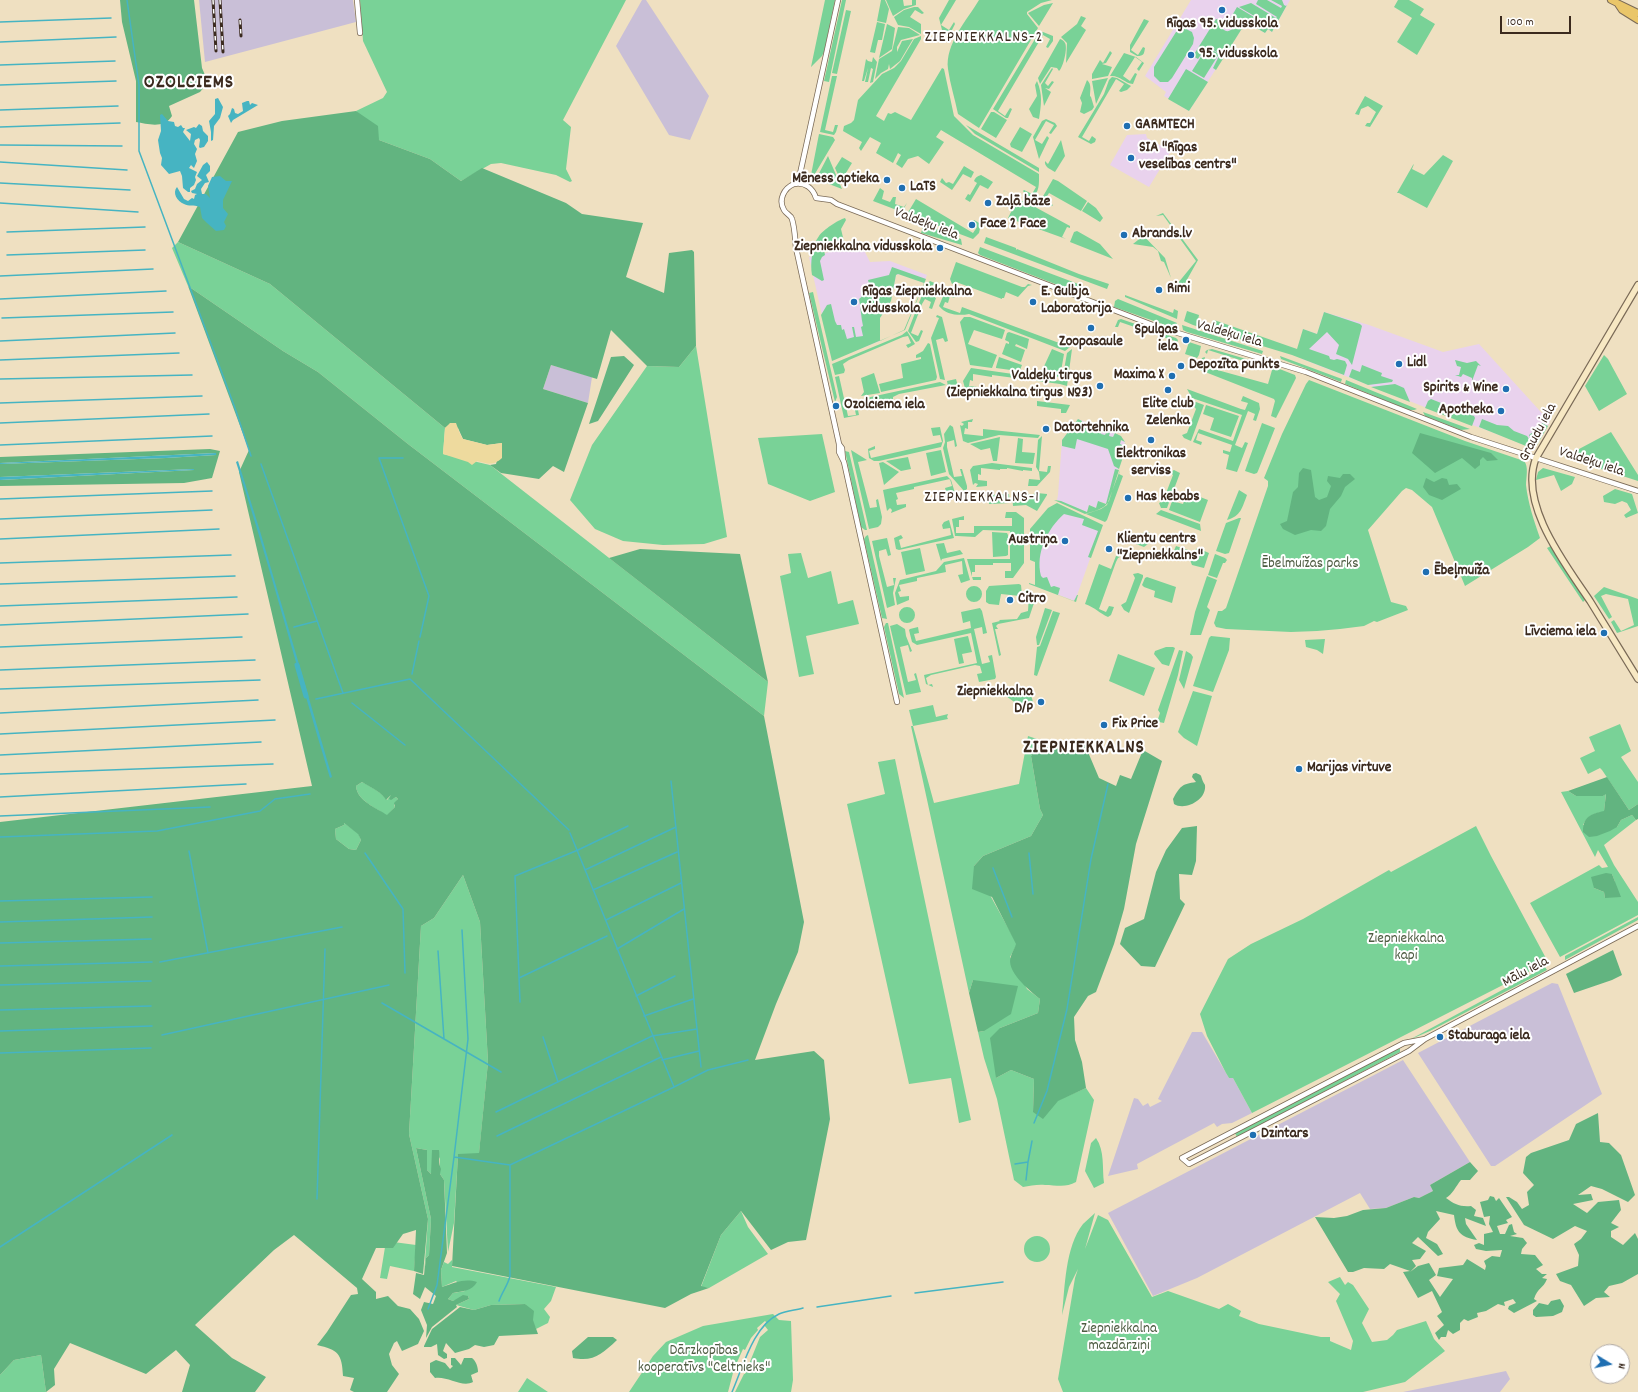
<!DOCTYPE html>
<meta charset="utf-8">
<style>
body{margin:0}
#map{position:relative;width:1638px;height:1392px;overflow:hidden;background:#efe0c1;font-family:Dekko,sans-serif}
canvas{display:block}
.north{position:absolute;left:1590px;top:1344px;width:40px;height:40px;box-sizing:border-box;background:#fff;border:1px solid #b1aaa5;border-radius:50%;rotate:100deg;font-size:11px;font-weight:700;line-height:16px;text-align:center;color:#3b2a1e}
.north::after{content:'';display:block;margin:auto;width:14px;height:18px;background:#1f6fb2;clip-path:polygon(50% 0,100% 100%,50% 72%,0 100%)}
.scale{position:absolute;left:1500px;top:16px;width:71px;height:18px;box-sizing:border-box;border:2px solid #3b2a1e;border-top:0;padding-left:5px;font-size:12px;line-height:14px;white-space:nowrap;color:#3b2a1e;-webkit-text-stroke:3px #fff;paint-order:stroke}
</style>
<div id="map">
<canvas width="1638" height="1392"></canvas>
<div class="north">N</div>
<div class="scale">100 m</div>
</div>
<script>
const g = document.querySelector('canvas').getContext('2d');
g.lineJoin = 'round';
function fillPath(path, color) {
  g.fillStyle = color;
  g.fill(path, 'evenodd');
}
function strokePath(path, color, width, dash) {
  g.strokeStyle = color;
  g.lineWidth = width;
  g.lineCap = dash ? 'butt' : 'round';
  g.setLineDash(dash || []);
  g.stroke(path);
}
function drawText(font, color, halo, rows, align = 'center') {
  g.font = font + ' Dekko,sans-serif';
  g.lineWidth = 4;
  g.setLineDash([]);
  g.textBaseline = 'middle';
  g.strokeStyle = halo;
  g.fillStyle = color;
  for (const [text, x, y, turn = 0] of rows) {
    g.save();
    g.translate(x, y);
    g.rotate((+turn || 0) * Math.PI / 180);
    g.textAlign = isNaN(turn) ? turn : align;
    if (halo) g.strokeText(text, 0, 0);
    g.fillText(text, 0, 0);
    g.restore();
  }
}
fillPath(new Path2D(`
 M 1191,0 L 1290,0 L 1272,32 L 1268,29 L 1265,33 L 1246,22 L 1189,111 L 1164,96 L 1166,92 L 1145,76 Z
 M 1146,134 L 1147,138 L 1171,151 L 1149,187 L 1110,165 L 1127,135 Z
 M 861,244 L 870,262 L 890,261 L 927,275 L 924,283 L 901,274 L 896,275 L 891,301 L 880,318 L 880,341 L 832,360 L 809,257 Z
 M 1324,312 L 1369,325 L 1443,352 L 1479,344 L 1550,422 L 1535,448 L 1445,415 L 1302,359 L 1303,329 L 1317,334 Z
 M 1078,419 L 1115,433 L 1113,437 L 1125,442 L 1119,458 L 1122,459 L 1106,504 L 1102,502 L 1098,504 L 1096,508 L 1089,505 L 1087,512 L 1057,500 L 1058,495 L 1062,440 Z
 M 1055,505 L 1102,525 L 1075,601 L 1035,586 L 1035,524 Z`), '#e9d2ed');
fillPath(new Path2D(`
 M 199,0 L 353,0 L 356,22 L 205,62 Z
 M 642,0 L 646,0 L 709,96 L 690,140 L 669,135 L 616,46 Z
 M 551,365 L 592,377 L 588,403 L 543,389 Z
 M 1552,983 L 1558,984 L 1602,1094 L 1495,1166 L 1491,1166 L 1418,1053 Z
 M 1192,1032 L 1202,1032 L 1229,1078 L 1233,1078 L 1252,1113 L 1232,1123 L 1222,1124 L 1217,1127 L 1214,1123 L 1137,1164 L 1138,1169 L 1108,1176 L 1134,1098 L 1138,1099 L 1143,1106 L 1148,1103 L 1150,1107 L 1162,1101 L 1158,1099 Z
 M 1403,1060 L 1470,1162 L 1430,1185 L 1433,1191 L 1419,1198 L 1414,1197 L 1386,1208 L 1370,1209 L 1360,1193 L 1197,1278 L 1153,1296 L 1108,1213 Z
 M 1506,1371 L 1510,1379 L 1500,1392 L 1403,1392 Z`), '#c9bfd7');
fillPath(new Path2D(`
 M 360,0 L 626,0 L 563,120 L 571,127 L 566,169 L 572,181 L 570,182 L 556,175 L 501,163 L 491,164 L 461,181 L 430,159 L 379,140 L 356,111 L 383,98 L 387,92 L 363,41 Z
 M 825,0 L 835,0 L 824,52 L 822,56 L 811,67 Z
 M 842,0 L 846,0 L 829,82 L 824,81 Z
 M 881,0 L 885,0 L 889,9 L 886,23 L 877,21 Z
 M 886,0 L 903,0 L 904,6 L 912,5 L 912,0 L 916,0 L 916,5 L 904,9 L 893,16 Z
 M 949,0 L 956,0 L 941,25 L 949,30 L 954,22 L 955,24 L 951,32 L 947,33 L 942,30 L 939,18 Z
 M 979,0 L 1052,0 L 1041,3 L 1027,12 L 1027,14 L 1038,28 L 979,128 L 958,114 C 955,99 950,84 948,69 C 945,44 967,20 979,0 Z
 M 1258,0 L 1267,0 L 1281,8 L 1282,6 L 1271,0 L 1282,0 L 1284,5 L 1286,6 L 1287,5 L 1272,32 L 1268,29 L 1265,33 L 1246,22 L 1216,70 L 1213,68 L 1220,54 L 1207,46 L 1198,59 L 1193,56 L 1216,19 L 1223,20 L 1221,26 C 1223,31 1228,33 1232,29 L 1234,24 L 1230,19 L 1237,7 L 1271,27 L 1271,26 L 1239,7 L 1251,3 L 1276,18 L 1277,17 L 1256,4 Z
 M 1398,0 L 1409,0 L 1424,9 L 1420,15 L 1435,24 L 1417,55 L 1397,42 L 1412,18 L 1394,7 Z
 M 1053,3 L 1039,26 L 1028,13 L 1044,5 Z
 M 914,7 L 918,7 L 924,13 L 922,14 L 915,10 L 910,17 L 921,24 L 921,34 L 909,27 L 898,25 L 894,17 L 904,10 Z
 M 846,10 L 851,11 L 837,74 L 832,73 Z
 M 1081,16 L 1086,18 L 1081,26 L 1086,30 L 1066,63 L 1067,43 L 1061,37 L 1077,24 Z
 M 1144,19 L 1149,21 L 1131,50 L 1138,55 L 1143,47 L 1145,48 C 1144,54 1144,56 1137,56 L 1130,52 L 1130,45 Z
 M 877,22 L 885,24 L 882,40 L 878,40 L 875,53 L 870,52 Z
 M 887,24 L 895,28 L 892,49 L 879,58 Z
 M 898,27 L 909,28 L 920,35 L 901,40 Z
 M 898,27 L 901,40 L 897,47 L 897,52 L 902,41 L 913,39 L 900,61 L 890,69 L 889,64 L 893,58 L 889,64 L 888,69 L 881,73 L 875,79 L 879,59 L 892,51 Z
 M 1184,28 L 1192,32 L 1194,38 L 1193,44 L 1172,78 L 1168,82 L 1160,82 L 1154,76 L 1154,67 L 1176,32 Z
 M 1043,32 L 1053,36 L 1053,41 L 1048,48 L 1046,47 L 1050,39 L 1043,35 L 998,111 L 1005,116 L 1010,108 L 1012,109 L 1008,118 L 1006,118 L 993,109 L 1038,34 Z
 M 921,36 L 921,39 L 876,116 L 884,121 L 888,113 L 891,114 L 895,112 L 911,120 L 942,68 L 944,69 L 954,116 L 973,135 L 1039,174 C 1039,183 1040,193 1031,198 L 1028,197 L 1023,191 L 1024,190 L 1032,194 L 1036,187 L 941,130 L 936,137 L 944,142 L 929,164 L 918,156 L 908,159 L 902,168 L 896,164 L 901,155 L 898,153 L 893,163 L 876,153 L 881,143 L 870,137 L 861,151 L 859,148 L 862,142 L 843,131 L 844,126 L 851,123 L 854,120 L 858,100 L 882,74 L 894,68 L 901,61 L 914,39 Z
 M 1060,39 C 1063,40 1064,41 1065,43 C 1068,48 1063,68 1059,71 L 1057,68 L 1051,67 L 1040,84 L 1038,78 Z
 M 1207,47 L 1219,54 L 1204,78 L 1192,71 Z
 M 1110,51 L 1112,53 L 1106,63 L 1102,64 L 1112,67 L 1108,76 L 1092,79 L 1092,74 L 1100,60 L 1103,63 Z
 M 1124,53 L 1136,57 L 1144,63 L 1139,71 L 1137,69 L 1142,62 L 1135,57 L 1123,76 L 1130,81 L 1135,73 L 1137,74 L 1133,84 C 1124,83 1120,75 1110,76 Z
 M 873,57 L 877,62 L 873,82 L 870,83 L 873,69 L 871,68 L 868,82 L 865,82 L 868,68 L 864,81 L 862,81 L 866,59 L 868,61 L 872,62 Z
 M 1052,68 L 1053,69 L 1045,83 L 1048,86 L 1052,81 L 1054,82 L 1049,89 L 1045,88 L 1051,92 L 1044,106 L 1041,85 Z
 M 1186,69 L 1208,82 L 1189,111 L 1168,99 Z
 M 832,76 L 837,76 L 825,130 L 833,132 L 835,125 L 838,125 L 836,132 L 834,135 L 820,132 Z
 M 1112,77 L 1117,78 L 1131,86 L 1127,90 L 1121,92 L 1119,91 L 1124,84 L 1116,79 L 1082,137 L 1089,141 L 1092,136 L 1096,139 L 1095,142 L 1091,144 L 1078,137 L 1104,94 L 1109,80 Z
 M 1108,78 L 1096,104 L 1092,81 Z
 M 1087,80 C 1092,84 1090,91 1090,96 L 1091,97 L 1094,107 L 1092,110 L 1084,114 L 1080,112 L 1082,103 L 1080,98 Z
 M 1037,81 C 1043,95 1041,105 1039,119 L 1033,117 L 1029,109 L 1037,96 L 1035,85 Z
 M 1365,96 L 1383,106 L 1370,127 L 1365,126 L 1367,123 L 1370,123 L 1376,112 L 1368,106 L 1361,109 L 1359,115 L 1355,114 Z
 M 991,112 L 994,112 L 1007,120 L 996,138 L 981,129 Z
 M 1046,119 L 1055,123 L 1057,126 L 1051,134 L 1049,133 L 1054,125 L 1046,121 L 1035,140 L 1042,144 L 1047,136 L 1049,138 L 1039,159 L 1033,137 L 1042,121 Z
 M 966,125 L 1039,168 L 1039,172 L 975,134 Z
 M 1020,127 L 1032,134 L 1022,152 L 1011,147 L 1010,144 Z
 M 819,134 L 833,137 L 835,140 L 813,177 L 811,175 Z
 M 1061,140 L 1065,156 L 1055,172 C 1050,169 1044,167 1045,161 L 1048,164 Z
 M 1443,155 L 1453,161 L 1427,208 L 1399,193 L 1397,193 L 1413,165 L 1414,164 L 1412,169 L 1424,175 Z
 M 828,156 L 842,189 L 816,179 Z
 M 842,157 L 852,163 L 841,181 L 835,168 Z
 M 964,166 L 974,172 L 971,178 L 963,174 L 952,190 L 940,182 L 942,178 L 946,183 L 949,182 L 953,184 Z
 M 981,175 L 993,182 L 988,189 L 980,185 L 970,202 L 965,199 L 968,194 L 970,195 L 977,183 L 974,181 C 975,178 977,176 981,175 Z
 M 1053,179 L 1058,181 L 1087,201 L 1081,211 L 1049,193 L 1045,200 L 1053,205 L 1052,206 L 1042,203 L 1042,198 Z
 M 880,188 L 884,191 L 882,199 L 890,202 L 893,197 L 896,197 L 895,204 L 904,207 L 907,203 L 902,212 L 873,201 Z
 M 916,199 L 973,233 L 977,227 L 971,222 L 974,220 L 981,224 L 979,233 L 973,239 L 907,214 Z
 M 1020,201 L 1024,201 L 1070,226 L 1070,228 L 1067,227 L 1062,237 L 1066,239 L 1008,218 L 1014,206 Z
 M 1088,202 L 1096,208 L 1103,218 L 1100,222 L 1082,211 Z
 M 1163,213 L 1198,260 L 1184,285 L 1178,283 L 1196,261 L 1163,215 L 1156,216 Z
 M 845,218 L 846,220 L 841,229 L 846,250 L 842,251 L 839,244 L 835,245 L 834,243 L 828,244 L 828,246 L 826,247 L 826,249 L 824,250 L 825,255 L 822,257 L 820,261 L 824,280 L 822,281 L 812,275 C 810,264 812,245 819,236 C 823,230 838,220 845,218 Z
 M 924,224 L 961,239 L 962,245 L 921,233 Z
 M 1077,231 L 1100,244 L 1113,259 L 1070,242 L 1074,232 Z
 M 1139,231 L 1165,258 L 1171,278 L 1164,262 L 1161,261 L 1158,251 L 1153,247 L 1133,244 L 1143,236 Z
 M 986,237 L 1016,248 L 1016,250 L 1017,249 L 1079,274 L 1109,284 L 1107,289 L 984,243 Z
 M 178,242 L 270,284 L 445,428 L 443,454 L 490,465 L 768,682 L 764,716 L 408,444 L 318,372 L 283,351 L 188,286 L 172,248 Z
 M 980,247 L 1081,285 L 1081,288 L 1078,287 L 1076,290 L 1068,289 L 980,255 L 978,253 Z
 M 956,262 L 1022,287 L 1025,287 L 1028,284 L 1032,285 L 1028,286 L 1018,297 L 1006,292 L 1004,298 L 1002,298 L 1002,299 L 956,282 L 952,284 L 950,279 Z
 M 892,267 L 926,279 L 905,330 L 832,361 L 821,315 L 827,305 L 831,304 L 835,321 L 837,325 L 841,325 L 842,330 L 844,329 L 847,339 L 854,337 L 852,327 L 854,327 L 856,337 L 863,336 L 861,327 L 863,326 C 861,318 861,308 859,299 C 864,296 865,290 866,285 L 869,284 L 868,280 L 889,275 ZM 898,274 L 924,283 L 904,330 L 880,341 L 880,318 L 891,301 L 896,275 Z
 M 930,281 L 939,285 L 939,292 L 935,290 L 934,285 L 929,286 L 930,294 L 936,298 L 932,309 L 929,308 L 931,302 L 925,299 L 922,304 L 911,333 L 918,336 L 921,330 L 923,331 L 919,341 L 916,342 L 908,331 L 926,285 Z
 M 952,291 L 956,293 L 954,298 L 950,296 L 948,303 L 945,302 L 943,307 L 960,313 L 962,307 L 1070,347 L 1065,351 L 969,314 C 959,316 946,315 939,306 L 944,294 L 946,293 L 948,296 L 951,295 L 949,292 Z
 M 813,292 L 837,397 L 835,402 L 809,293 Z
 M 1125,295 L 1173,313 L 1174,309 L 1178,311 L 1177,319 L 1125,297 Z
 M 1118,299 L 1177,323 L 1174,327 L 1171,327 L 1114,307 L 1115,301 Z
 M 1187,311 L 1199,315 L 1198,320 L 1211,325 L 1214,320 L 1297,349 L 1303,329 L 1317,334 L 1324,312 L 1360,324 L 1362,326 L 1352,365 L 1348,359 L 1336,354 L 1339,345 L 1327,332 L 1309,349 L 1329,356 L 1330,359 L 1334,360 L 1337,359 L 1345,361 L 1347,365 L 1344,375 L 1292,355 L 1193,325 L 1184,321 Z
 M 937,315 L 942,317 L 948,341 L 945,342 L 943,338 L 936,340 L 945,380 L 940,379 L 931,338 L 939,318 L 936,317 Z
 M 964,317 L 970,317 L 1005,330 L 1002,339 L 974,330 L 968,344 L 997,355 L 992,368 L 970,365 L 960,322 Z
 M 1121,319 L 1176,338 L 1178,340 L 1175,350 L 1173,348 L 1175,341 L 1120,322 L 1118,327 L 1115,327 L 1118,320 Z
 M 1182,325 L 1263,351 L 1262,354 L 1187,332 L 1183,330 Z
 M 907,331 L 915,344 L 908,348 L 906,345 L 911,343 L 908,336 L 903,337 L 849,360 L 843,364 L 845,370 L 844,373 L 835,375 L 832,364 L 902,335 Z
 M 1009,332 L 1029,339 L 1027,349 L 1016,344 L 1015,346 L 1025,350 L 1021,362 L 1002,354 L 1006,343 L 1009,344 L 1009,342 L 1005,340 L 1007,333 Z
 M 1189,342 L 1201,346 L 1199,355 L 1197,358 L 1185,354 Z
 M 928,343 L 930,344 L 937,377 L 936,380 L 881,392 L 879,384 L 903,378 L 901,364 L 921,359 L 921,357 L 916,358 L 916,355 L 923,351 Z
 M 696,346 L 727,537 L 704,544 L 663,545 L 623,541 L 595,529 L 570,500 L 592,445 L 647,366 L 679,367 Z
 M 1052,349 L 1064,354 L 1060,377 L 1040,375 Z
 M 1072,349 L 1067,386 L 1060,384 L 992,375 L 992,377 L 973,374 L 973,381 L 970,380 L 969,386 L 978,387 L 977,394 L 970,394 L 971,391 L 968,389 L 966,392 L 963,381 L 971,368 L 1062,381 L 1067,353 Z
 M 1212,349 L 1277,368 L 1295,375 L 1296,378 L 1276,418 L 1271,416 L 1275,401 L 1274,399 L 1200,370 L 1199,368 L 1202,358 L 1205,357 L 1203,366 L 1268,384 L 1272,370 L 1208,350 L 1207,354 L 1205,352 L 1207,350 Z
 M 1604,355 L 1608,359 L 1627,394 L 1599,411 L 1585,386 Z
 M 1280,356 L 1342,379 L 1341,382 L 1281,359 Z
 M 999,357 L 1022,365 L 1020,370 L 1018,371 L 996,368 L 996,367 Z
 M 1455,360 L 1467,363 L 1476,361 L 1481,366 L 1478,365 L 1472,381 L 1472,378 L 1463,374 L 1461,377 L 1455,375 L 1459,375 L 1461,367 L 1457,366 Z
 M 1362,365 L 1382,373 L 1381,376 L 1393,380 L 1392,382 L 1368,385 L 1349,377 L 1352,369 L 1360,372 Z
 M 874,373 L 880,393 L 861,396 L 864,392 L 861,378 Z
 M 839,376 L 848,416 L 856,415 L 855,410 L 858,410 L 859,415 L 844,418 L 835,377 Z
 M 956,379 L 960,394 L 957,392 L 955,394 L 957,396 L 950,398 L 947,381 Z
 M 1309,380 L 1465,441 L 1524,461 C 1529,466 1526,478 1526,485 C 1528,503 1534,521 1540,538 L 1528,547 L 1465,586 L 1432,507 L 1412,490 L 1406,488 L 1402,491 L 1368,530 L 1391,602 L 1406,606 L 1408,610 L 1377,622 L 1374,621 L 1364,626 L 1340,629 L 1317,631 L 1291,632 L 1226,629 L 1216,627 L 1214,623 L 1218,611 L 1222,611 L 1226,608 L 1268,486 L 1268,481 L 1264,478 L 1282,434 L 1306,384 Z
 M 1346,380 L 1417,409 L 1414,410 L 1409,410 L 1345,384 Z
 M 940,382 L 946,385 L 899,394 L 893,397 L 893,399 L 875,403 L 876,408 L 872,409 L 871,405 L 868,406 L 869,402 L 865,401 L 866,398 Z
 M 1395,384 L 1404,388 L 1410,402 L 1371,387 Z
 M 1187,389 L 1241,409 L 1245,410 L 1248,403 L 1241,401 L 1243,396 L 1259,403 L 1260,409 L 1256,421 L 1253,420 L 1255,414 L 1248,411 L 1235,445 L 1242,448 L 1245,442 L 1248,443 L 1237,472 L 1226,469 L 1229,455 L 1223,453 L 1223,450 L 1230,452 L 1232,445 L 1198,433 L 1196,440 L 1202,442 L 1201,445 L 1193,442 L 1199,429 L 1233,441 L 1242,415 L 1192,398 Z
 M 1431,399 L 1474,416 L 1475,418 L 1472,426 L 1425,408 L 1428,401 Z
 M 1037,401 L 1070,405 L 1066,413 L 1061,413 L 1061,409 L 1037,406 Z
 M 1196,402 L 1204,405 L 1191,441 L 1184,438 L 1182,435 L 1187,433 L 1196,409 L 1192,404 Z
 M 1206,405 L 1239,416 L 1231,437 L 1210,430 L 1214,418 L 1203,414 Z
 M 1423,412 L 1470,429 L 1461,430 L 1425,416 Z
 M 973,419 L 972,422 L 968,422 L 968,429 L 965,428 L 964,434 L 983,436 L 983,429 L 1040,435 L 1038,438 L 999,435 L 968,443 L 963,441 L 960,425 L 962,426 L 964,424 L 961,422 Z
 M 1078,419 L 1082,421 L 1081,425 L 1085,426 L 1086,423 L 1089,425 L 1088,429 L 1092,430 L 1093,426 L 1096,427 L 1094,431 L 1098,433 L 1100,429 L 1102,429 L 1101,434 L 1105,435 L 1107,431 L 1110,432 L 1109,436 L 1113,437 L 1115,433 L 1121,436 L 1125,442 L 1121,440 L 1120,444 L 1124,446 L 1125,443 L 1126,448 L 1119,469 L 1114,466 L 1108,449 L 1077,439 L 1075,449 L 1062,446 L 1062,440 Z
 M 1482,419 L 1497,425 L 1508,426 L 1514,431 L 1527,436 L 1529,439 L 1526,446 L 1479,427 Z
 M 1262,423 L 1275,428 L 1258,471 L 1257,473 L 1254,474 L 1245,471 Z
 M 1542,423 L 1548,426 L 1537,445 L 1534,444 L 1529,435 C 1534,432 1537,427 1542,423 Z
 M 950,425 L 953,427 L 957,446 L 955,447 L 954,440 L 947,442 L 947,447 L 954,477 L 962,476 L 960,469 L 962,469 L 967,486 L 967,489 L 964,491 L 949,474 L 943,448 L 945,442 L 944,434 Z
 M 940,427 L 943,441 L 941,447 L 879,461 L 874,461 L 869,458 L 868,449 L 875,446 L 875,449 L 869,451 L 871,458 L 942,442 L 940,435 L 933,436 L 931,428 Z
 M 1611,432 L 1638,475 L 1638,481 L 1564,457 Z
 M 822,434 L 835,492 L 810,501 L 768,484 L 758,438 Z
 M 1042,436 L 1039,471 L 1047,472 L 1048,466 L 1051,466 L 1050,472 L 1037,486 L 1028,486 L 1029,479 L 1040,480 L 1039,472 L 1036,467 L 1038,440 Z
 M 1000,437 L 997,461 L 993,461 L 990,448 L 981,450 L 970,444 Z
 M 1018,438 L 1023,439 L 1022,452 L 1035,453 L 1033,464 L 1015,463 Z
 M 851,450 L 867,460 L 858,462 L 870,508 L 877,507 L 876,500 L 878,499 L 882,517 L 881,524 L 878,527 L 869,529 Z
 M 941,450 L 946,472 L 931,476 L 926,453 Z
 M 845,451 L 849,452 L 867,530 L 865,530 L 861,527 Z
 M 908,457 L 911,469 L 901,471 L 886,461 Z
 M 883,462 L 899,472 L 884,485 L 879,463 Z
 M 992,463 L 1032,468 L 1032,471 L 1023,470 L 1023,471 L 1007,468 L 1007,469 L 1000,469 L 1000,470 L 981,468 L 981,475 L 978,474 L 978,480 L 987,481 L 987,486 L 976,487 L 978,484 L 975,483 L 973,485 L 970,470 L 973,466 Z
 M 1543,468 L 1575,477 L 1572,484 L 1561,491 L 1554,475 L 1536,480 L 1538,472 Z
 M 1115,469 L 1119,470 L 1109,501 C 1104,510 1093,511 1085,514 L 1054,500 L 1061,501 L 1087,512 L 1089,505 L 1096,508 L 1098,501 L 1106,504 Z
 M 1120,470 L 1119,474 L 1123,476 L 1107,520 L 1105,522 L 1086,514 L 1101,509 L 1107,505 Z
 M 1174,470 L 1180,473 L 1167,508 L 1161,508 L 1159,503 L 1163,501 L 1173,475 L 1170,472 Z
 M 947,476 L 951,480 L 955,493 L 947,495 L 945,488 L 952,486 L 950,479 L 914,487 L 914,489 L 896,493 L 898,499 L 896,500 L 897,505 L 906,504 L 906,507 L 891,513 L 892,510 L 890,508 L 887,511 L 883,490 Z
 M 1615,489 L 1632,494 L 1638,513 L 1626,518 L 1624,515 L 1631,510 L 1627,503 L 1622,501 L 1615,504 L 1604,502 L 1603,496 Z
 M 1239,490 L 1247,495 C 1242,508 1241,516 1227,520 Z
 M 1187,492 L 1208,500 L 1200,522 L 1169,510 L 1172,501 L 1183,504 Z
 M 1037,493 L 1047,494 L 1047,495 L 1037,511 L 1026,505 L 1013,506 L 1012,494 L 1033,494 Z
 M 1009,494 L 1010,503 L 989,504 L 989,495 Z
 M 1057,503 L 1103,525 L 1091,558 L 1088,557 L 1098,531 L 1082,525 L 1084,519 L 1064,514 C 1048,528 1035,553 1041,576 L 1043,578 L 1047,577 L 1051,587 L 1054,586 L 1060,588 L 1058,595 L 1074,601 L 1077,595 L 1078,595 L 1076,602 L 1029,584 L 1029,583 L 1035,585 L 1035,562 L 1030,560 L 1030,529 L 1048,508 Z
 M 1161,510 L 1200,524 L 1201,531 L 1156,514 Z
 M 1006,512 L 1016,512 L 1024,518 L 1024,563 L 1013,578 L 1005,578 L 1005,571 L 1011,571 L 1011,563 L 993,563 L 993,565 L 975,565 L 975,572 L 972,572 L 972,577 L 981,577 L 981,580 L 973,580 L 967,559 L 1010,559 L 1010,531 L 983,530 L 975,537 L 957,536 L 955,536 L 952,519 L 964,516 L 964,520 L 959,520 L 959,527 L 956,527 L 956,533 L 974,533 L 974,526 L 1012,526 L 1012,518 L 1005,518 Z
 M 1239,518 L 1241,518 L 1229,553 L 1225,554 L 1216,551 L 1226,523 Z
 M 949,520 L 954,538 L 899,550 L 896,549 L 894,538 L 901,535 L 903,538 L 899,540 L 901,548 L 951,535 L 950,528 L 943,529 L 942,525 L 944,522 Z
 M 992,532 L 1007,533 L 1008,535 L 1008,555 L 1006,556 L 993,557 Z
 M 1146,532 L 1149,532 L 1152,541 L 1144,547 L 1136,544 L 1139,534 Z
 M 868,535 L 887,619 L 882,618 L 864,539 L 866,536 Z
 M 887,538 L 891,555 L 888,556 L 886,549 L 879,551 L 879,556 L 887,587 L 894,585 L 893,578 L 896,578 L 893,593 L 895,605 L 887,608 L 872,541 Z
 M 944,543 L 947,553 L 960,550 L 963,554 L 942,559 L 941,561 L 936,544 Z
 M 1176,546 L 1194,552 L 1197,548 L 1209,553 L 1204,568 L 1192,565 L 1190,560 L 1173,553 Z
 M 1551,546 L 1585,600 L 1583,602 L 1547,548 Z
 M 920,548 L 925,571 L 906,575 L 901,552 Z
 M 801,553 L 808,578 L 831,571 L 838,604 L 853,600 L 859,624 L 806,636 L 814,674 L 799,677 L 780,576 L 791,573 L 788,554 Z
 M 1215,554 L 1225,558 L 1227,560 L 1225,563 L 1223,563 L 1217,578 L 1208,575 Z
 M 1116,556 L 1120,557 L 1118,558 L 1116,562 L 1099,609 L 1106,612 L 1109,606 L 1114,607 L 1111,615 L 1108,617 C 1099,613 1096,608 1085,604 L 1099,564 L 1111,569 Z
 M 964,558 L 970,580 L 961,583 L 958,575 L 963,574 L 962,561 L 945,565 L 946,572 L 917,578 L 917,581 L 899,585 L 901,591 L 898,592 L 900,597 L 909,596 L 909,600 L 897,605 L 895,593 L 900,580 L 936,571 L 944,562 Z
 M 1138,573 L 1143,575 L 1143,577 L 1129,613 L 1124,610 L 1121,605 L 1126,602 L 1135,578 L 1133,574 Z
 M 1207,576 L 1217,580 L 1207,607 L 1210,610 L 1201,635 L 1190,635 L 1195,612 Z
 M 1147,577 L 1176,587 L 1172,603 L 1154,597 L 1155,591 L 1144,587 L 1142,585 L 1145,578 Z
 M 1019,584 L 1021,585 L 1022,595 L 1020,596 L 1001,594 L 999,605 L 989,604 L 986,602 L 986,591 L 989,586 Z
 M966 594a8 8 0 1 1 16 0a8 8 0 1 1-16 0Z
 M 1604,587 L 1638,599 L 1638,626 L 1617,633 L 1611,622 L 1614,620 L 1621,631 L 1634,625 L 1628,599 L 1606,594 L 1601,596 L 1612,617 L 1609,619 L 1594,596 Z
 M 1029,589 L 1029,592 L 1040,595 L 1039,598 L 1036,597 L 1029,618 L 998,624 L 996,626 L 998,629 L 995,629 L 1001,655 L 999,656 L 992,623 L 1000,621 L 999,620 L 1017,619 L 1021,613 L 1028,611 L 1029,595 L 1025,594 L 1026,590 Z
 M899 615a8 8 0 1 1 16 0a8 8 0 1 1-16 0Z
 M 980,608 L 982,611 L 987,633 L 983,634 L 982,627 L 974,629 L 982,664 L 990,662 L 988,656 L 992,655 L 996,677 L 995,679 L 979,682 L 977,674 L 982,673 L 980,666 L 975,665 L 931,675 L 926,678 L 928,685 L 932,684 L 933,687 L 926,684 L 924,675 L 977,663 L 971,633 L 917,645 L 912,642 L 909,630 L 910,629 L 918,627 L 919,633 L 914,634 L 916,641 L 971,628 L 970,621 L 963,623 L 961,612 Z
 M 1045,608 L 1052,610 L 1039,645 L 1037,645 L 1036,637 Z
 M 1053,611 L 1060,613 L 1037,676 L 1034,675 L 1037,647 L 1040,646 Z
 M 886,623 L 888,623 L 904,698 L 899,694 L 884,627 Z
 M 897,624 L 905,629 L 906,636 L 912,651 L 910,652 L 908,645 L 900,647 L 908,682 L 916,680 L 914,674 L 916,673 L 921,692 L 906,695 L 890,626 Z
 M 968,636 L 972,652 L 962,654 L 964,663 L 959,664 L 954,639 Z
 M 1211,636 L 1230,638 L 1229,650 L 1213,692 L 1193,686 L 1209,638 Z
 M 1325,639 L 1323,654 L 1317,650 L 1306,647 L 1305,640 Z
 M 1166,647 L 1173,647 L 1175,648 L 1169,666 L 1162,664 L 1154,654 L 1155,651 Z
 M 1179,650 L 1183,651 L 1178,675 L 1164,723 L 1159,722 L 1158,719 L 1160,713 L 1158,710 Z
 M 1186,651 L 1191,654 L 1193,657 L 1184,689 L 1179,680 Z
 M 1118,654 L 1155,668 L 1144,696 L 1109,681 Z
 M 1193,691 L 1212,696 L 1197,746 L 1184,738 L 1178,732 Z
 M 1000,692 L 1028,694 L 1031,695 L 1033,702 L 1031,705 L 1023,708 Z
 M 933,705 L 936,717 L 948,714 L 947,717 L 948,719 L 913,726 L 934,803 L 1019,784 L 1028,736 L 1043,741 L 1031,756 L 1040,809 L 1043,815 L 1031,836 L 983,856 L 974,866 L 1017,944 L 1010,957 L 1027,989 L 1040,999 L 1038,1013 L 1000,1028 L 996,1078 L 1011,1070 L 1034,1079 L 1033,1111 L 1086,1088 L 1094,1100 L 1076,1182 C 1066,1188 1056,1185 1045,1185 C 1038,1184 1030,1186 1023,1187 L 1014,1180 L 997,1099 L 984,1058 L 978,1032 L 984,1031 L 973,980 L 969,993 L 911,726 L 913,726 L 909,710 Z
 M 1620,724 L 1631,751 L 1621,757 L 1638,782 L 1638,804 L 1629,810 L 1602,770 L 1600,768 L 1588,774 L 1580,758 L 1595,751 L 1589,737 Z
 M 895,759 L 971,1120 L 959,1123 L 951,1078 L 909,1084 L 847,804 L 885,794 L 878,762 Z
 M 362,782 C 371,787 380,791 387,800 L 391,795 L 392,799 L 396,797 L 398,799 L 394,805 L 395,807 L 387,816 C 377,808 357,801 356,786 Z
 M 1568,791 L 1576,796 L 1603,796 L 1606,793 L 1604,812 C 1594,813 1587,816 1583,825 L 1617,827 L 1621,820 L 1632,815 L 1636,820 L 1604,845 L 1614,865 L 1638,902 L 1638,915 L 1560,957 L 1530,903 L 1599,865 L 1602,868 L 1608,867 L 1598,850 L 1595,857 L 1561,792 ZM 1612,874 L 1615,882 L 1605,898 L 1604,892 L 1594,888 Z
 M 344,823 L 358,833 L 361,840 L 356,850 L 349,849 L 336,839 L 335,829 L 344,825 Z
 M 1476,826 L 1491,856 L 1548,962 L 1252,1113 L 1233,1078 L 1229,1078 L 1226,1073 L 1207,1036 L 1200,1014 L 1228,959 L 1251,944 L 1303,919 L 1389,870 L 1391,872 Z
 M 463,875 L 480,922 L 488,1062 L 479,1154 L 458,1155 L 454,1223 L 448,1252 L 444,1180 L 440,1174 L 440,1157 L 431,1174 L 427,1170 L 427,1150 L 416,1148 L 431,1219 L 429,1255 L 426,1258 L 424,1275 L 428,1219 L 409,1134 L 421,926 L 434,918 Z
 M 1638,917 L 1638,920 L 1565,960 L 1565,956 Z
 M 1545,967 L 1547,970 L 1430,1031 L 1409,1040 Z
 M 1398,1049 L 1400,1049 L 1400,1052 L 1237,1137 L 1235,1133 Z
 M 1096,1138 C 1105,1151 1102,1168 1104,1183 L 1094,1188 L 1085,1171 L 1091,1143 Z
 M 741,1211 L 748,1227 L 768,1254 L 709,1288 L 701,1287 L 721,1235 Z
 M 1095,1213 L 1085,1249 L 1098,1215 L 1108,1220 L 1152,1297 L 1168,1291 L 1219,1309 L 1228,1304 L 1241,1311 L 1239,1316 L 1259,1324 L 1321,1337 L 1330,1337 L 1330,1341 L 1351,1350 L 1353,1341 L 1336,1301 L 1340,1294 L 1328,1282 L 1340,1277 L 1345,1285 L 1348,1282 L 1353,1285 L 1369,1309 L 1362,1323 L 1372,1342 L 1387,1340 L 1393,1335 L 1397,1330 L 1426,1321 L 1434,1339 L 1445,1351 L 1405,1382 L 1363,1392 L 1063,1392 L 1058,1379 L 1075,1278 L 1078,1269 L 1069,1287 L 1062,1315 C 1065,1287 1065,1247 1083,1224 C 1087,1220 1091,1217 1095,1213 Z
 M1024 1249a13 13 0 1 1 26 0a13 13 0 1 1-26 0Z
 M 386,1241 L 416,1245 L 414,1271 L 390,1266 L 387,1279 L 380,1278 Z
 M 452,1260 L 452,1267 L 556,1287 L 551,1301 L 544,1309 L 550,1317 L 548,1323 L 536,1329 L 525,1304 L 491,1305 L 474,1310 L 456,1305 L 469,1299 L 468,1296 L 453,1301 L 448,1299 L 453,1293 L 465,1291 L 456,1281 L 442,1287 L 441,1270 L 444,1262 L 448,1264 Z
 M 773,1314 L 779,1320 L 791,1321 L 793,1380 L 791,1392 L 735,1392 L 744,1374 L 745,1374 L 760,1337 L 768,1330 L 764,1325 L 767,1323 L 765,1321 L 757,1328 L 758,1330 L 751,1338 L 745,1350 L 743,1349 L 734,1369 L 728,1392 L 629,1392 L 653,1356 L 666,1342 L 703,1326 Z
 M 41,1355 L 46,1392 L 0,1392 L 0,1375 L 14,1360 Z
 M 527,1378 L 548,1392 L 549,1392 L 518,1392 Z`), '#79d297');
fillPath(new Path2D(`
 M 120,0 L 194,0 L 202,68 L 205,75 L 206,85 L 200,92 L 169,106 L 172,116 C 164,129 148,124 136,122 L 136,81 L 122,22 Z
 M 356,111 L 378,126 L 379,140 L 430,159 L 461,181 L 482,168 L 566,203 L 582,214 L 643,223 L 626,277 L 664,293 L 669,253 L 692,250 L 694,252 L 696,346 L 679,367 L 647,366 L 611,330 L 597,379 L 551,365 L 543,389 L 588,403 L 564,472 L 553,466 L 539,479 L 501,473 L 490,465 L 496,464 L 502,443 L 487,445 L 463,439 L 458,428 L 450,424 L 445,428 L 270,284 L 178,242 L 238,132 L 282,121 Z
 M 188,286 L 283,351 L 318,372 L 408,444 L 764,716 L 804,922 L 798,952 L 776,1004 L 755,1060 L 814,1051 L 824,1060 L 830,1119 L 806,1240 L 788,1242 L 771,1250 L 741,1211 L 721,1235 L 701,1286 L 709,1288 L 691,1294 L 665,1308 L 452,1266 L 458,1154 L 479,1153 L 488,1062 L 480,922 L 463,875 L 434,918 L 421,926 L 409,1134 L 428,1219 L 423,1274 L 414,1271 L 416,1230 L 403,1234 L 393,1248 L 376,1248 L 362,1279 L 376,1292 L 376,1299 L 388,1296 L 398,1306 L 410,1309 L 419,1319 L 424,1331 L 418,1344 L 402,1351 L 397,1341 L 394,1343 L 389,1354 L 392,1365 L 399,1374 L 387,1392 L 354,1392 L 350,1390 L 354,1378 L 343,1376 C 342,1353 338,1350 317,1345 L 327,1332 L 351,1295 L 358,1294 L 357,1288 L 294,1235 L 274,1250 L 195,1325 L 232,1358 L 266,1377 L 255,1392 L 182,1392 L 190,1365 L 176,1350 L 146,1374 L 70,1343 L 54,1369 L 55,1385 L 46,1392 L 41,1355 L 14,1360 L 0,1375 L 0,822 L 312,786 L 239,472 L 249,450 ZM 362,782 C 370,787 383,793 386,800 L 391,795 L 389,799 L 391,800 L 396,797 L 398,799 L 394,803 L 395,807 L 387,815 C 377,808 357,801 356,786 ZM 344,823 L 358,834 L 361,840 L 356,850 L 349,849 L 336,839 L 335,829 L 344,825 Z
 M 624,356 L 634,365 L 598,421 L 589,424 L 611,357 Z
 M 1420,433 L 1491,453 L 1498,460 L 1487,461 L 1483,457 L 1480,460 L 1480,465 L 1475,469 L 1462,458 L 1435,473 L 1412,453 Z
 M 210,449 L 220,451 L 212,478 L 184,483 L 0,486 L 0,480 L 194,470 L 194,469 L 0,477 L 0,464 L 166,458 L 216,455 L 216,453 L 0,463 L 0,457 Z
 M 1303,468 L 1311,470 L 1315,497 L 1319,500 L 1327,497 L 1331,486 L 1327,481 L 1328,476 L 1340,478 L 1343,474 L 1350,474 L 1355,479 L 1345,487 L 1341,496 L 1330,509 L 1326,526 L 1321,531 L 1311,530 L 1295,535 L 1283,529 L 1280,524 L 1287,521 L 1293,492 L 1298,487 L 1299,473 Z
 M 1426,478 L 1434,482 L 1442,478 L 1447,479 L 1449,485 L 1457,484 L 1461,489 L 1442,500 L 1429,495 L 1423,487 Z
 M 640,549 L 740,554 L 768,682 L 609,558 Z
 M 1041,744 L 1066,750 L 1085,745 L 1099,778 L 1116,786 L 1120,775 L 1131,779 L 1143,750 L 1162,761 L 1136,844 L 1124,909 L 1114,944 L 1096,992 L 1088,996 L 1074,1017 L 1075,1040 L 1082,1062 L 1086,1088 L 1058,1101 L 1043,1119 L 1033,1112 L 1034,1079 L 1011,1070 L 996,1078 L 990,1038 L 1000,1028 L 1038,1013 L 1040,999 C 1029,990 1005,971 1011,956 C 1012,952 1015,948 1016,944 L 992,897 L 972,889 L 974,866 L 983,856 L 1031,836 L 1043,815 L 1040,809 L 1031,756 Z
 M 1196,773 C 1201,775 1201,775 1202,779 C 1203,782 1204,783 1205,785 C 1207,800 1185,811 1174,804 L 1173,799 C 1180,786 1182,784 1196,782 L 1192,777 L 1193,774 Z
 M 1607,777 L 1629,810 L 1638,804 L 1638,819 L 1636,820 L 1632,815 L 1621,820 L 1617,827 L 1610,831 L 1597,836 L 1589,837 L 1583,832 C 1583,817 1590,814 1604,811 L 1606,794 L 1603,796 L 1576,796 L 1568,791 Z
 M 1197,826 L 1196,861 L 1192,875 L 1179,874 L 1180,899 L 1185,904 L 1155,967 L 1141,966 L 1120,944 L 1125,928 L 1144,919 L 1156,872 L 1166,850 L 1182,828 Z
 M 1606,873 L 1612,874 L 1621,897 L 1605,898 L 1604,892 L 1594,888 L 1591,877 Z
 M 1613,950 L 1622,975 L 1612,980 L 1574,993 L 1566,974 Z
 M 973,980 L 1018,986 L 1011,1014 L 984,1031 L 978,1032 L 969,993 Z
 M 1598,1113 L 1600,1142 L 1609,1143 L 1621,1155 L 1635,1195 L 1628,1202 L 1602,1189 L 1591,1186 L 1578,1195 L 1591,1194 L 1593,1200 L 1573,1204 L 1587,1213 L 1598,1202 L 1619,1200 L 1621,1210 L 1611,1223 L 1619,1227 L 1611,1231 L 1611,1237 L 1623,1245 L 1635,1233 L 1638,1239 L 1638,1274 L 1622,1283 L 1609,1286 L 1604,1292 L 1610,1297 L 1596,1298 L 1584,1306 L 1571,1285 L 1560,1281 L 1556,1274 L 1578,1266 L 1579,1255 L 1574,1244 L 1581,1239 L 1587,1231 L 1575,1226 L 1553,1239 L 1524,1225 L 1506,1197 L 1509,1197 L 1517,1202 L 1522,1209 L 1529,1205 L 1527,1192 L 1534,1185 L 1523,1173 L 1526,1157 L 1531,1153 L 1569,1140 L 1576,1124 Z
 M 416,1148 L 427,1150 L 427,1170 L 431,1174 L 432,1150 L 439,1150 C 440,1157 438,1163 441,1169 L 440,1174 L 444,1180 L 447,1253 L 441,1270 L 442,1287 C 455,1283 464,1278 477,1282 C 472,1291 463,1291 453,1293 L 448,1299 L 453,1301 L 463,1295 L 468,1296 L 469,1299 L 456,1305 L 457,1307 L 432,1327 L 426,1338 L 427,1325 L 421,1310 L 424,1302 L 433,1304 L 436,1296 L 425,1287 L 420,1299 L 413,1294 L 416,1273 L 424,1275 L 426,1258 L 429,1255 L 431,1219 Z
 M 1470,1162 L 1478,1171 L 1470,1180 L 1461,1180 C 1456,1186 1452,1195 1446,1198 C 1454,1204 1460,1207 1471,1206 L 1476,1210 L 1474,1216 L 1483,1218 L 1486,1226 L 1465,1218 L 1466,1224 L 1477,1240 C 1460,1237 1456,1232 1454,1215 L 1436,1211 L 1440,1219 L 1428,1232 L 1426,1238 L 1437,1244 L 1443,1254 L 1438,1256 L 1418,1237 L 1412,1243 L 1426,1251 L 1420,1259 L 1412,1260 L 1416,1266 L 1410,1272 L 1418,1266 L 1429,1263 L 1436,1275 L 1429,1280 L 1440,1297 L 1453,1279 L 1437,1276 L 1439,1268 L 1463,1265 L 1467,1259 L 1485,1270 L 1486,1266 L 1484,1261 L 1492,1256 L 1500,1257 L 1502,1250 L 1486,1251 L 1476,1249 L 1474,1245 L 1479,1243 L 1484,1245 L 1484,1234 L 1493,1232 L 1489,1224 L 1490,1216 L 1484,1217 L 1480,1202 L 1488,1200 L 1490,1196 L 1494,1197 L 1496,1201 L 1499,1198 L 1512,1217 L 1506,1220 L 1508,1223 L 1497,1226 L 1500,1234 L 1505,1234 L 1509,1225 L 1512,1224 L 1514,1232 L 1517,1234 L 1510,1236 L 1523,1238 L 1527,1243 L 1522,1249 L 1521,1254 L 1535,1255 L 1543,1265 L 1536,1269 L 1542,1274 L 1547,1274 L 1542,1278 L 1547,1279 C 1543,1289 1538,1287 1534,1299 L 1537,1301 L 1514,1313 L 1508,1309 L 1509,1306 L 1516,1303 L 1513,1299 L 1504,1302 L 1505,1306 L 1498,1304 L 1486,1311 L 1477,1313 L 1478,1317 L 1468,1321 L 1464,1319 L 1460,1323 L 1460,1330 L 1453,1334 L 1448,1330 L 1446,1337 L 1441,1337 L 1439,1340 L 1435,1333 L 1444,1325 L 1437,1316 L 1442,1312 L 1432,1291 L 1418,1298 L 1403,1272 L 1410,1271 L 1390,1264 L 1384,1269 L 1364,1268 L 1353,1272 L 1348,1272 L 1315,1217 L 1334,1218 L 1347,1216 L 1363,1210 L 1386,1208 L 1414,1197 L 1419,1198 L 1433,1191 L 1430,1185 Z
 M 1560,1299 L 1564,1306 L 1562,1312 L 1553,1316 L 1536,1317 L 1533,1315 L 1533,1310 L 1539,1303 L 1548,1305 L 1551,1301 Z
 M 525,1304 L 534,1311 L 533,1320 L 538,1334 L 499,1336 L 494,1345 L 484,1347 L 475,1345 L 469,1349 L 455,1353 L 446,1343 L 443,1351 L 447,1354 L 447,1358 L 444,1359 L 438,1355 L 437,1344 L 431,1347 L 424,1347 L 424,1346 L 432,1329 L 460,1307 L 474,1310 L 491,1305 Z
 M 588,1337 L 613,1337 L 617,1340 C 602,1354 594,1362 573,1358 L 572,1351 Z
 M 451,1358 L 455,1358 L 461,1365 L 464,1358 L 472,1358 C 476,1361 478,1367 478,1372 L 471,1375 L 473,1382 C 462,1388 448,1376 435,1378 L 430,1372 L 430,1363 L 436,1360 L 445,1363 L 450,1369 L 453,1366 L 451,1365 Z`), '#62b480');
fillPath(new Path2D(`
 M 450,423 L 456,423 L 460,434 L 463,439 L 487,445 L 502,443 L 502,458 C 493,466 488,464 477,461 L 472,465 L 468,462 L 443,454 L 445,428 Z`), '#eeda9e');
fillPath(new Path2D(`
 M 218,98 L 223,107 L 220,118 L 214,126 L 213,140 L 211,141 L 211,132 L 209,121 L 215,114 L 215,99 Z
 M 247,101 L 249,101 L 250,105 L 252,103 L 258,105 L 233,120 L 231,123 L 228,116 L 230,114 L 232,108 L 234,109 L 235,113 L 238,114 L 243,111 L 242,103 Z
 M 162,114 L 168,121 L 174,122 L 175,126 L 178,127 L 181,125 L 183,128 L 185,128 L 183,132 L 190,141 L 191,134 L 186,130 L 194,127 L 196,128 L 199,124 L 202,126 L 203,131 L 208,136 L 208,141 L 204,147 L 200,148 L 199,147 L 200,140 L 199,138 L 195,140 L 194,144 L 197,149 L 195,154 L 197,161 L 194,168 L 191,165 L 189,168 L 197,172 L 195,177 L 196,180 L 194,185 L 190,188 L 190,192 L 188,192 L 183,188 L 182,176 L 180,171 L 169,174 L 161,165 L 162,158 L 160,153 L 158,140 L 161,131 L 160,115 Z
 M 207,162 L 210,166 L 210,171 L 206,175 L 209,182 L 205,183 L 201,189 L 202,194 L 206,194 L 210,198 L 208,186 L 212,177 L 220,176 L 226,181 L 232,181 L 223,200 L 223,208 L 228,214 L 224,222 L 226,226 L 224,230 L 216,231 L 207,223 L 202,218 L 200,207 C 193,204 189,207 184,204 C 177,201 172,193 177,187 L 184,199 L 188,201 L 192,198 L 194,199 L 195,195 L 197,194 L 192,193 L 191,191 L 195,189 L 197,184 L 202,180 L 197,176 L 203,165 Z
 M 216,453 L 216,455 L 166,458 L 0,464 L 0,463 Z
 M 238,461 L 260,531 L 332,777 L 330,778 C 298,673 270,566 236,462 Z
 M 194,469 L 194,470 L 0,480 L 0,477 Z`), '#46b4c2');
strokePath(new Path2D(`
 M 127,0 L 139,85 L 139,151 L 235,408 L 251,456
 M 0,22 L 111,18
 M 0,42 L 116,37
 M 0,65 L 115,61
 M 0,85 L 116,81
 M 0,110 L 118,106
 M 0,127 L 120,123
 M 0,145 L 122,146
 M 0,162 L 127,170
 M 0,183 L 130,190
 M 0,203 L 138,212
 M 7,232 L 145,227
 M 7,255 L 145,250
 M 0,276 L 153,269
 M 0,299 L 166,291
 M 2,318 L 173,312
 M 0,341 L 175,333
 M 0,360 L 179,353
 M 0,379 L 192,375
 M 0,403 L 202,396
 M 0,423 L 209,414
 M 0,445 L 212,436
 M 403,458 L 379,458 L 429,596 L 420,637
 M 261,464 L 343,693
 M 0,499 L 212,491
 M 0,519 L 212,510
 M 0,539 L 219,529
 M 0,563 L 231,555
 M 0,584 L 235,576
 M 0,606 L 237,597
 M 0,625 L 248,614
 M 294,627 L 317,621
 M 0,647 L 242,637
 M 0,670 L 255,660
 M 412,674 L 419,641
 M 0,689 L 260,680
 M 316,699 L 410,679 L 569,830
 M 352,703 L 405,745
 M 0,713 L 258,700
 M 0,734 L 275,720
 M 0,755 L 261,742
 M 0,774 L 273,764
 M 671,781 L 701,1067
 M 0,797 L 246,784
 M 0,816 L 210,807
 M 570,833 L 674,1087 L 708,1070 L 748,1060
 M 0,837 L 157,831 L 260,811 L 275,799 L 310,794
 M 189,851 L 208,953
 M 365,853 L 403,909 L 405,973
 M 1029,853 L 1033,894
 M 993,868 L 1012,917
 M 585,870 L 676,827
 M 593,890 L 677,852
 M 0,901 L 152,897
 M 606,920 L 681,883
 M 0,922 L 152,917
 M 0,943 L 151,939
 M 617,949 L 684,909
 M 438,951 L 444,1039
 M 160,962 L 342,927
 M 0,966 L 152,962
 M 519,978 L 607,936
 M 0,985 L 151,981
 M 636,996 L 675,976
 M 520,1002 L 515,876 L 578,850 L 628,826
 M 382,1003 L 501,1072
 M 0,1010 L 151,1006
 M 644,1016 L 693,999
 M 0,1031 L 152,1026
 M 162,1035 L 389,985
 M 543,1037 L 558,1082
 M 0,1053 L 151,1048
 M 662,1060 L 699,1051
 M 496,1112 L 652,1036 L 697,1029
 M 1034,1123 L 1047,1091 L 1067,1009 L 1091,859 L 1108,784
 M 497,1136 L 661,1057
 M 454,1157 L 510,1165 L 674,1087
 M 1015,1164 L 1028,1162 L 1032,1141
 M 1026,1180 L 1028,1162
 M 317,1199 L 325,949
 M 0,1247 L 172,1135
 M 915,1293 L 1003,1282
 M 499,1301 C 502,1292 508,1285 510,1276 L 510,1165
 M 817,1307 L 891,1296
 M 428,1309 L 437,1285 L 454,1157 L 468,1039 L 462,930
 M 732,1392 C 743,1367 753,1326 779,1314 C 786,1311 796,1310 803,1308`), '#46b4c2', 1.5);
strokePath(new Path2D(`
 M 297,665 L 306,696`), '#46b4c2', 5);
const tertiary = new Path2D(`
 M 357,0 L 360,33
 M 798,183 L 838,0
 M 839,444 L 842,448 L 843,460
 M 897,702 L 844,462 L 839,452 L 839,444 L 796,248 C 795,239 795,229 792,219 C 791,215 786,214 784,210 C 778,200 784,188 794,184 C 805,182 813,188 816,198 L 831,200 L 837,204 L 1158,327 L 1306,372 L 1471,437 L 1638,491
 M 1425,1039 L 1404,1043 L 1182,1158 L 1189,1164 L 1409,1051 L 1425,1039 L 1638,926`);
const secondary = new Path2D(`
 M 1638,285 L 1536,458 C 1518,504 1566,565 1590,601 C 1606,627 1622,653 1638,679`);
const trunk = new Path2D(`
 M 1611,0 L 1638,13
 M 1618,4 L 1622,10 L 1638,20`);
strokePath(tertiary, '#7a6a57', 6);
strokePath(secondary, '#7a6a57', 8);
strokePath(trunk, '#7a6a57', 8);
strokePath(tertiary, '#fff', 4.5);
strokePath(secondary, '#f7e8c3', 5.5);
strokePath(trunk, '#eac669', 6);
const rail = new Path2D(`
 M 213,0 L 216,51
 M 220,0 L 223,52
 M 240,20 L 241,36`);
strokePath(rail, '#3b2a1e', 3);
strokePath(rail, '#fff', 1.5, [4.5]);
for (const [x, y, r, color] of [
 [1222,10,4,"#1f6fb2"],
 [1191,55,4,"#1f6fb2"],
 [1127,126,4,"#1f6fb2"],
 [1131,158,4,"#1f6fb2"],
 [887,180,4,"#1f6fb2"],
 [902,188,4,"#1f6fb2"],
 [988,203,4,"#1f6fb2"],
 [972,225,4,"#1f6fb2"],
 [1124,235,4,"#1f6fb2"],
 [940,248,4,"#1f6fb2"],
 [1159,290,4,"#1f6fb2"],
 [854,302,4,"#1f6fb2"],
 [1033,302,4,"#1f6fb2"],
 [1091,328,4,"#1f6fb2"],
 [1186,340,4,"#1f6fb2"],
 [1399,364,4,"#1f6fb2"],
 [1181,366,4,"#1f6fb2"],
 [1172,376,4,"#1f6fb2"],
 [1100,386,4,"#1f6fb2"],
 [1506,389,4,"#1f6fb2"],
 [1168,390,4,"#1f6fb2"],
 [836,406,4,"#1f6fb2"],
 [1501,411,4,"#1f6fb2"],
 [1046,429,4,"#1f6fb2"],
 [1151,440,4,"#1f6fb2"],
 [1128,498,4,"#1f6fb2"],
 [1065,541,4,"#1f6fb2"],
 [1109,549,4,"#1f6fb2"],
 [1426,572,4,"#1f6fb2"],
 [1010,600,4,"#1f6fb2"],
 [1604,633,4,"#1f6fb2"],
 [1041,702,4,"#1f6fb2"],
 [1104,725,4,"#1f6fb2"],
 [1299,769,4,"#1f6fb2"],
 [1440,1037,4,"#1f6fb2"],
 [1253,1135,4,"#1f6fb2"]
]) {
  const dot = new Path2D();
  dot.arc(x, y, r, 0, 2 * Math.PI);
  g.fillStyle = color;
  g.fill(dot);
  strokePath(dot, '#fff', 1.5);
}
drawText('bold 15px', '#3b2a1e', '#fff', [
 ["Rīgas 95. vidusskola",1222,25,"center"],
 ["95. vidusskola",1199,55],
 ["GARMTECH",1135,126],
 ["SIA \"Rīgas",1139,149],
 ["veselības centrs\"",1139,166],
 ["Mēness aptieka",879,180,"right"],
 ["LaTS",910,188],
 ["Zaļā bāze",996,203],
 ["Face 2 Face",980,225],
 ["Abrands.lv",1132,235],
 ["Ziepniekkalna vidusskola",932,248,"right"],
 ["Rimi",1167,290],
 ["Rīgas Ziepniekkalna",862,293],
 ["vidusskola",862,310],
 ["E. Gulbja",1041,293],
 ["Laboratorija",1041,310],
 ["Spulgas",1178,331,"right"],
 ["iela",1178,348,"right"],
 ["Zoopasaule",1091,343,"center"],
 ["Lidl",1407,364],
 ["Depozīta punkts",1189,366],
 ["Maxima X",1164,376,"right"],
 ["Valdeķu tirgus",1092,377,"right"],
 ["(Ziepniekkalna tirgus №3)",1092,394,"right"],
 ["Spirits & Wine",1498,389,"right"],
 ["Elite club",1168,405,"center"],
 ["Zelenka",1168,422,"center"],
 ["Ozolciema iela",844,406],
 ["Apotheka",1493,411,"right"],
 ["Datortehnika",1054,429],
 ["Elektronikas",1151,455,"center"],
 ["serviss",1151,472,"center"],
 ["Has kebabs",1136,498],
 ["Klientu centrs",1117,540],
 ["\"Ziepniekkalns\"",1117,557],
 ["Austriņa",1057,541,"right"],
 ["Ēbeļmuiža",1434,572],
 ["Citro",1018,600],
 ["Līvciema iela",1596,633,"right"],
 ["Ziepniekkalna",1033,693,"right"],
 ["D/P",1033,710,"right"],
 ["Fix Price",1112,725],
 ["Marijas virtuve",1307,769],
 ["Staburaga iela",1448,1037],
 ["Dzintars",1261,1135]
], 'left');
drawText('15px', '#3b2a1e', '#fff', [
 ["Valdeķu iela",926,225,21],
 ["Valdeķu iela",1229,335,16],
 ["Graudu iela",1539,433,-62],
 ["Valdeķu iela",1591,463,18],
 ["Mālu iela",1526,973,-28]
]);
drawText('15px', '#4e5c42', '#fff', [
 ["Ēbelmuižas parks",1310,565],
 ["Ziepniekkalna",1406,940],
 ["kapi",1406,957],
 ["Ziepniekkalna",1119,1330],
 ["mazdārziņi",1119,1347],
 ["Dārzkopības",704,1352],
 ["kooperatīvs \"Celtnieks\"",704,1369]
]);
g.letterSpacing = '1px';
drawText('16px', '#3b2a1e', '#fff', [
 ["ZIEPNIEKKALNS-2",984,39],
 ["ZIEPNIEKKALNS-1",982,499]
]);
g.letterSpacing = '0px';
g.letterSpacing = '1px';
drawText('bold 19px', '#3b2a1e', '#fff', [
 ["OZOLCIEMS",189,84],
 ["ZIEPNIEKKALNS",1084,749]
]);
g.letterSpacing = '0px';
</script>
